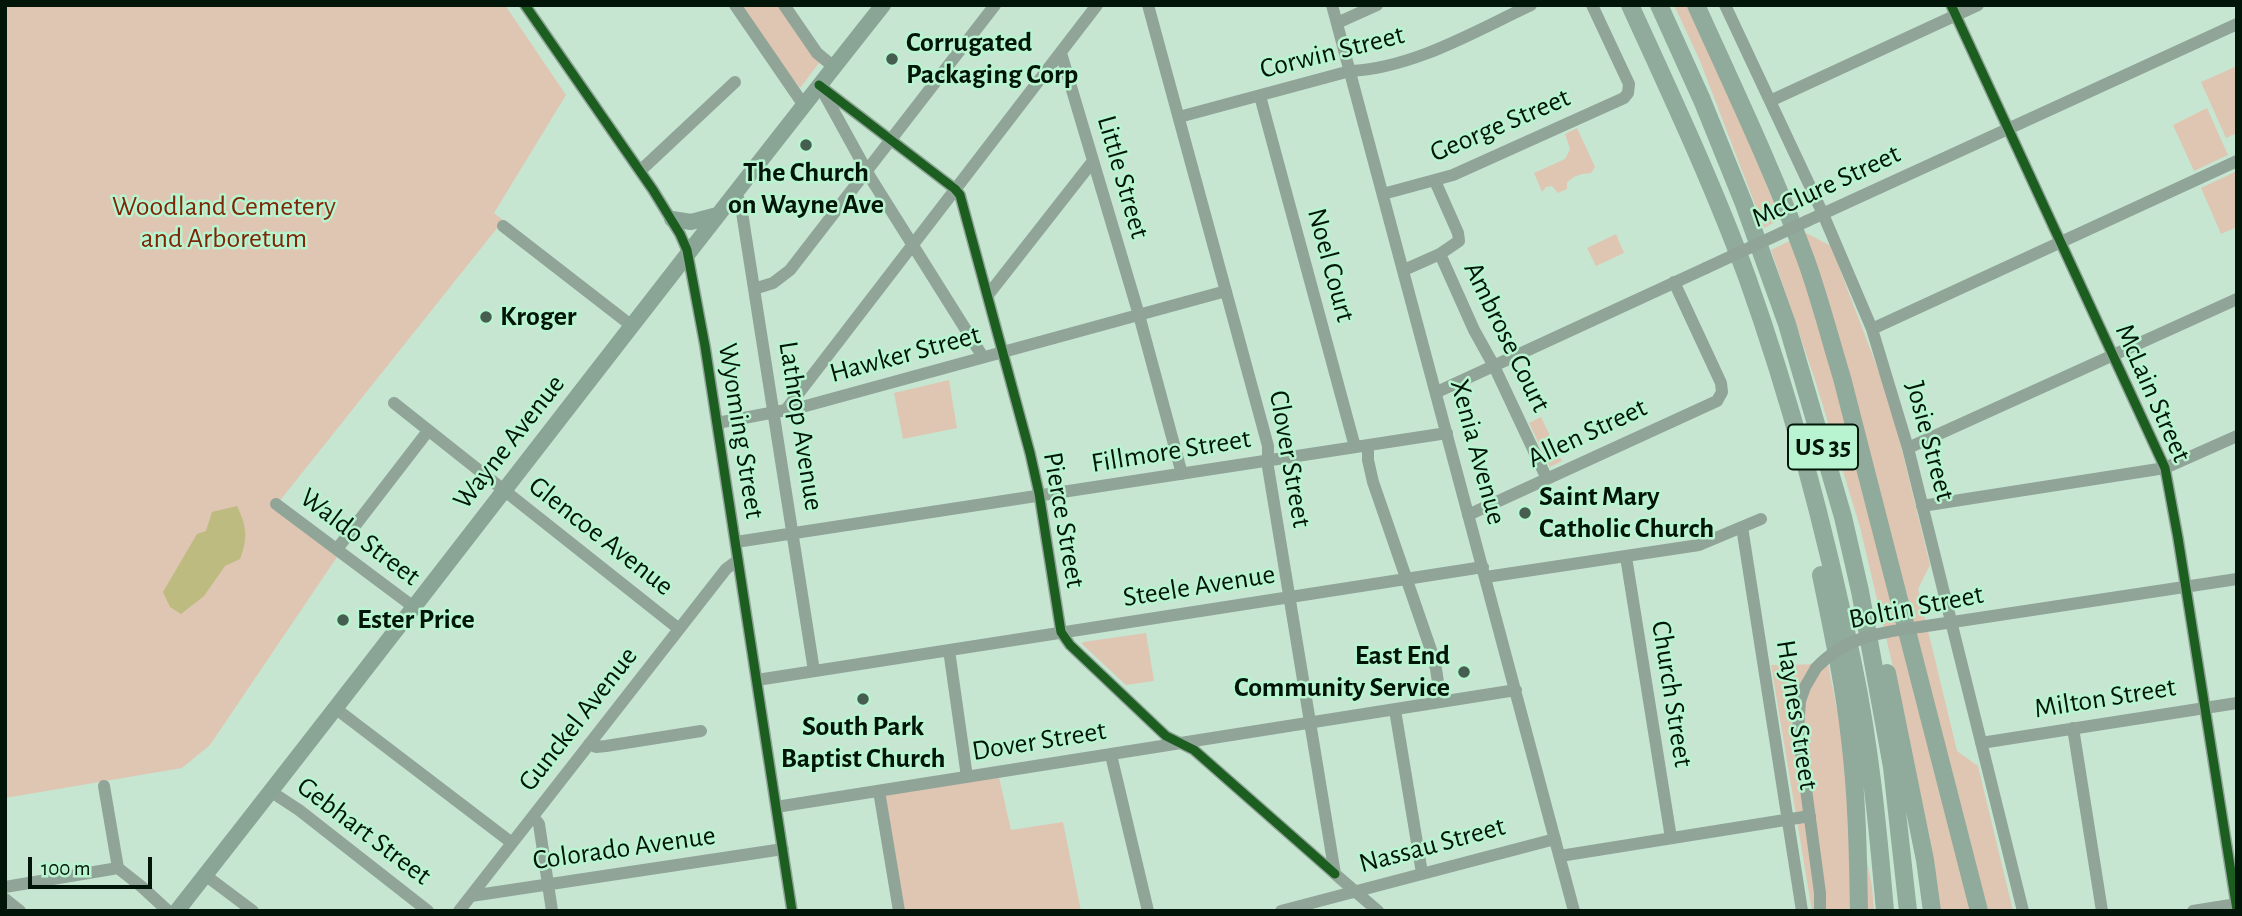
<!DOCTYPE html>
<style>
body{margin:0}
#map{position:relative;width:2242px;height:916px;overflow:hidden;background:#c6e6d2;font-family:"Alegreya Sans",sans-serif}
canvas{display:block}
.frame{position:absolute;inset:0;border:7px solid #011509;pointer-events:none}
.scale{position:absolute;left:28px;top:857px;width:124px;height:32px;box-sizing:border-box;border:4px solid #011509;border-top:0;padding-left:9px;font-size:21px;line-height:24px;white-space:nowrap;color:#011509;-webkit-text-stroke:5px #b8f4cf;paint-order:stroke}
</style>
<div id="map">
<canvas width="2242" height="916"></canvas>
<div class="frame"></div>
<div class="scale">100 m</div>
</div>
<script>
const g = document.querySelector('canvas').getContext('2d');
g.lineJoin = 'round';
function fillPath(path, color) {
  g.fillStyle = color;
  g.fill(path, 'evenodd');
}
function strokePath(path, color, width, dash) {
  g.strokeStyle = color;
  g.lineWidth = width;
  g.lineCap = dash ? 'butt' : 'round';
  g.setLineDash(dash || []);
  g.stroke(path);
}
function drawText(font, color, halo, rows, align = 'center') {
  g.font = font + ' "Alegreya Sans",sans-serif';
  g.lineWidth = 5;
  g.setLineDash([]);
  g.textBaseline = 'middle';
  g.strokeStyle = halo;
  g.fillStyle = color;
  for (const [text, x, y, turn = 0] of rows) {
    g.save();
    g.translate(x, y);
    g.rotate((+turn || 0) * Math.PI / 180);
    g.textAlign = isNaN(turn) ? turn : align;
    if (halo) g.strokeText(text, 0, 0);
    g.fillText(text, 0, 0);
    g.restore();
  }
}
fillPath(new Path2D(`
 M 5,5 L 505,5 L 566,95 L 494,213 L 503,220 L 498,227 L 278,503 L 337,557 L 210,745 L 182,768 L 5,798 Z
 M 735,5 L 784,5 L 819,63 L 800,88 Z
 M 1674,5 L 1691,5 L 1723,75 L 1780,219 L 1764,228 L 1700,61 Z
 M 2237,66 L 2237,133 L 2226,138 L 2201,82 Z
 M 2207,108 L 2228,155 L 2194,171 L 2173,125 Z
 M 1577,128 L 1595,167 L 1591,173 C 1581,174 1574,175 1567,183 L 1567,189 L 1558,193 L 1552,186 L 1546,187 L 1542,192 L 1534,173 L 1565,159 L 1570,149 L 1565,134 Z
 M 2237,171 L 2237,227 L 2221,234 L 2201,188 Z
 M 1806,233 L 1831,246 L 1890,401 L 1930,565 L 1918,589 L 1957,751 L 1978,766 L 2013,911 L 1935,911 L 1930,839 L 1896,680 L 1860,527 L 1815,380 L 1771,250 Z
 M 1616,234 L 1624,253 L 1596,266 L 1587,248 Z
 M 949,380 L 957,428 L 903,439 L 894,393 Z
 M 1541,417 L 1562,461 L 1550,467 L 1529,423 Z
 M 1146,633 L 1154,681 L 1126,685 L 1082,644 L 1083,642 Z
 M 1828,664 L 1872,886 L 1874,911 L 1812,911 L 1771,665 Z
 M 998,773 L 1011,830 L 1063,822 L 1081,911 L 899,911 L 879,791 Z`), '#dec6b2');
fillPath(new Path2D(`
 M 237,506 C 247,527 248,538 240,559 L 225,566 L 204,596 L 181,614 L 170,607 L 163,592 L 197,534 L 206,531 L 212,512 Z`), '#bdbb80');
strokePath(new Path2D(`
 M 525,5 L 653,190 L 680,234 L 687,250 L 705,346 L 792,911
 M 735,5 L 803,104
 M 784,5 L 817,53 L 834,67
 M 1148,5 L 1268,446 L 1268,467 L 1335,874 L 1378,911
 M 1332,5 L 1574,911
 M 1725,5 L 1823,214 L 1872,329 L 1908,448 L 2023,911
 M 1951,5 L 2165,468 L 2178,538 L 2237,910
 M 1337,23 L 1377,5
 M 1061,53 L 1139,315 L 1182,474
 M 819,85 L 955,189 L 960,195 L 1030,453 L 1039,493 L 1061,632 L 1070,645 L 1166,736 L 1194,750 L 1335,874
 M 821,88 L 870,177 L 983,357
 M 1260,96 L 1355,447
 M 1770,101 L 1978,5
 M 1179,117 L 1350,71 C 1414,68 1475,31 1531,5
 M 640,171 L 735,82
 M 1383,194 L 1453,175 L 1624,98 L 1628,93 L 1629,84 L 1592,5
 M 732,195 L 737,195 L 741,206 L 814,671
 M 1807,221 L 2237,24
 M 503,226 L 632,326
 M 1440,254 L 1474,330 L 1494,366 L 1547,479
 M 1404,270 L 1440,254 L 1459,241 L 1458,233 L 1435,181
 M 754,289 L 773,283 L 790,270 L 995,5
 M 988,295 L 1093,161
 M 1872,329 L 2237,161
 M 1437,392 L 1706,268
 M 394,403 L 679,629
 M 785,411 L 1097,5
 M 717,423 L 802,407 L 1226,291
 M 1368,445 L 1368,460 L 1373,482 L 1431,650 L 1436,669 L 1441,702
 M 1908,448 L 2237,299
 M 276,504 L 415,608
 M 1922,506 L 2165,468 L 2237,436
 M 1468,515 L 1717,401 L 1722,392 L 1721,383 L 1674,282
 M 1742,527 L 1802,911
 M 736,542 L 1447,433
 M 337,549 L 428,431
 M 1626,557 L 1671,838
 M 1486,577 L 1699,545 L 1761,519
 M 1933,625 L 2237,579
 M 949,650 L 967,777
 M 1816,668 L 1805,687 L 1800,701 L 1798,730 L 1820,893 L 1820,911
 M 757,680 L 1483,567
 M 335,708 L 512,843
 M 1395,710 L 1422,873
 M 2073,728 L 2102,911
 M 1981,743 L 2237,703
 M 589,744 L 596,747 L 606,746 L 701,731
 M 1111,755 L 1148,911
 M 104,786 L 118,868
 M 270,791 L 299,810 L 428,911
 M 879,791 L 899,911
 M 776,807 L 1516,690
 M 533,816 L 539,824 L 552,911
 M 1560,856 L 1810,816
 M 205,875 L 253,911
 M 5,887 L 118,868 L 142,887 L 168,911
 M 471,896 L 783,849
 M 5,899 L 20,911
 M 459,911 L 726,569 L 738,560
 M 1281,911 L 1555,839
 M 2193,911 L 2237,904`), '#90a498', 12);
strokePath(new Path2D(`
 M 672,219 L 691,222 L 717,215
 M 177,911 C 414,610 645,305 883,5`), '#8aa596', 16);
strokePath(new Path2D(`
 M 1630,5 C 1671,95 1713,184 1747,277 C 1792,403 1826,533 1853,664 C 1870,745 1878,829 1885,911
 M 1659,5 L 1702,100 L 1744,204 L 1787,324 L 1843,517 L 1860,591 L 1892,767 L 1908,911
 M 1696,5 C 1734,89 1774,173 1806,260 C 1820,299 1830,339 1842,378 L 1979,911
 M 1821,575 C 1832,629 1844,684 1850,739 C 1857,796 1858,853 1859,911
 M 1887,673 L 1925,860 L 1932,911`), '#90aa9b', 18);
strokePath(new Path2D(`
 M 1706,268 L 1807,221
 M 1816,668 C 1849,633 1887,632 1933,625`), '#90a498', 12);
strokePath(new Path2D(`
 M 525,5 L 653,190 L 680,234 L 687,250 L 705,346 L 792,911
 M 1951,5 L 2165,468 L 2178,538 L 2237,910
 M 819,85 L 955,189 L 960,195 L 1030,453 L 1039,493 L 1061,632 L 1070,645 L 1166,736 L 1194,750 L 1335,874`), '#1b5e20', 9);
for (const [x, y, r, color] of [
 [892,59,7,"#465e4f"],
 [806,145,7,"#465e4f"],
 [486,317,7,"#465e4f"],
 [1525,513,7,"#465e4f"],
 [343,620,7,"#465e4f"],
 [1464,672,7,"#465e4f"],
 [863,699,7,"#465e4f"]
]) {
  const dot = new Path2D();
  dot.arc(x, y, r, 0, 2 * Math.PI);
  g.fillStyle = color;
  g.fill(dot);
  strokePath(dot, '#b8f4cf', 2.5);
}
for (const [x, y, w] of [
 [1823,447,70]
]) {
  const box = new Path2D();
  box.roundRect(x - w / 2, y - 22.5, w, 45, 5);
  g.fillStyle = '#b8f4cf';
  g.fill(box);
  strokePath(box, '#011509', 2);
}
drawText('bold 26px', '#011509', null, [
 ["US 35",1823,447]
]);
drawText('bold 28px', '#011509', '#b8f4cf', [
 ["Corrugated",906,43],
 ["Packaging Corp",906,75],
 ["The Church",806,173,"center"],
 ["on Wayne Ave",806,205,"center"],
 ["Kroger",500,317],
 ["Saint Mary",1539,497],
 ["Catholic Church",1539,529],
 ["Ester Price",357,620],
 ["East End",1450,656,"right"],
 ["Community Service",1450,688,"right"],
 ["South Park",863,727,"center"],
 ["Baptist Church",863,759,"center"]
], 'left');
drawText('28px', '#011509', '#b8f4cf', [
 ["Corwin Street",1332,52,-14],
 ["George Street",1500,125,-23],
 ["Little Street",1123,177,74],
 ["McClure Street",1826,186,-25],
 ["Noel Court",1331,265,75],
 ["Ambrose Court",1507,337,64],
 ["Hawker Street",905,354,-15],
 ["McLain Street",2153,393,66],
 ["Lathrop Avenue",801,426,81],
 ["Wyoming Street",741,431,81],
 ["Allen Street",1587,433,-25],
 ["Josie Street",1930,441,75],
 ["Wayne Avenue",509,442,-52],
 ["Fillmore Street",1171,451,-9],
 ["Xenia Avenue",1478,452,75],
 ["Clover Street",1290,459,80],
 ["Pierce Street",1064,520,80],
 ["Glencoe Avenue",601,536,38],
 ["Waldo Street",360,537,37],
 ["Steele Avenue",1199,586,-9],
 ["Boltin Street",1916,607,-11],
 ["Church Street",1672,694,81],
 ["Milton Street",2105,698,-9],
 ["Haynes Street",1797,715,81],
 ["Gunckel Avenue",578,719,-52],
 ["Dover Street",1039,741,-9],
 ["Gebhart Street",364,831,37],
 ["Nassau Street",1432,845,-15],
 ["Colorado Avenue",624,848,-8]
]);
drawText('28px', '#7e2607', '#b8f4cf', [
 ["Woodland Cemetery",224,207],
 ["and Arboretum",224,239]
]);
</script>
